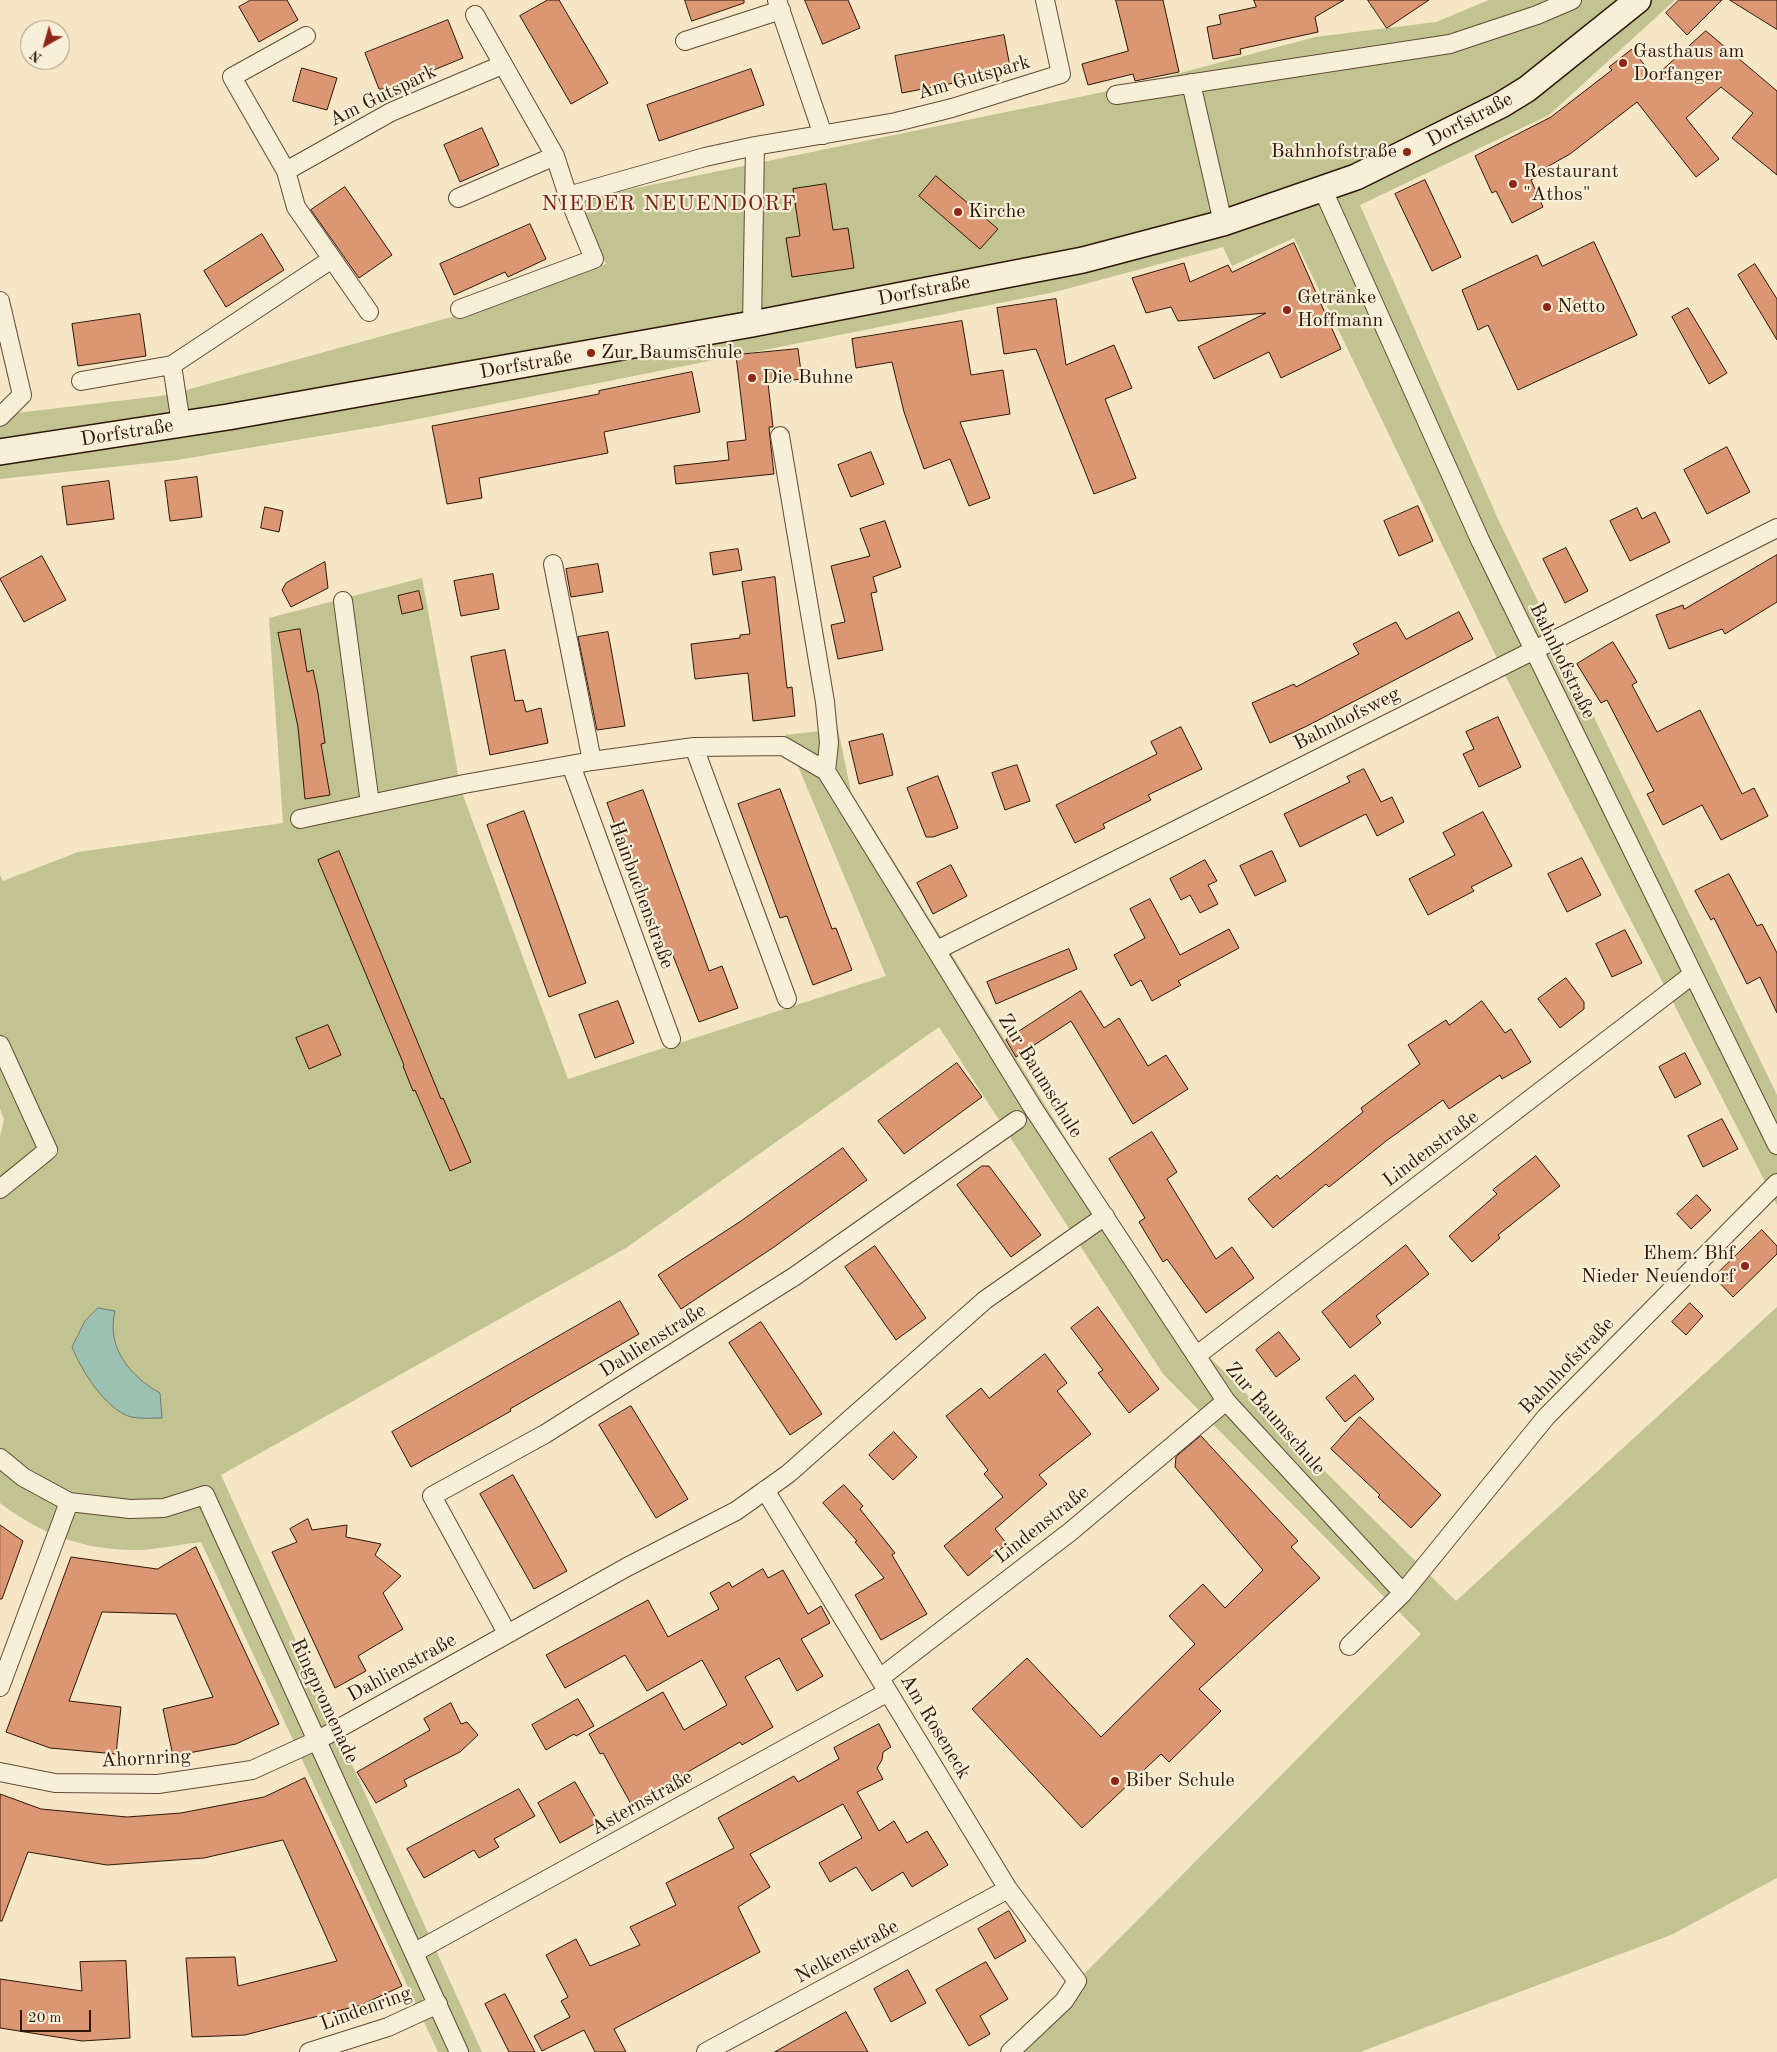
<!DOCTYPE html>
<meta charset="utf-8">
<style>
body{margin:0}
#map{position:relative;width:1777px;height:2052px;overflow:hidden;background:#f5e6c5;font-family:"Old Standard TT",serif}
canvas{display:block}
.north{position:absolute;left:20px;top:20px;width:50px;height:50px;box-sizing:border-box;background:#f8efd9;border:1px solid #a89885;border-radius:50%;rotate:218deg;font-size:14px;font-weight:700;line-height:20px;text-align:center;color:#301606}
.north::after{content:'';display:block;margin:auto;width:18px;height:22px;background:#8f2418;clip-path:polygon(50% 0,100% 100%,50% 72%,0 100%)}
.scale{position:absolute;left:20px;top:2010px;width:71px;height:22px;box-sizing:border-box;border:2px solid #301606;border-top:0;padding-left:6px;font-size:15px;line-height:18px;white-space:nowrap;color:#301606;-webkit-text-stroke:4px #f8efd9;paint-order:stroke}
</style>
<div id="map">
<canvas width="1777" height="2052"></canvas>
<div class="north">N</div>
<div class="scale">20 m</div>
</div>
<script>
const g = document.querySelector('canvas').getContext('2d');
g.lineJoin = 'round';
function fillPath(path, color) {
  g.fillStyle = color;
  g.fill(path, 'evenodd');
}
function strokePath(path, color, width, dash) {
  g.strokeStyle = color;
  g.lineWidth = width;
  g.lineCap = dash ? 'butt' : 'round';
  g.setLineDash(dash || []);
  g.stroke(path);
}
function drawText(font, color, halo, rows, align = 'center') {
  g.font = font + ' "Old Standard TT",serif';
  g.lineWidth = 4.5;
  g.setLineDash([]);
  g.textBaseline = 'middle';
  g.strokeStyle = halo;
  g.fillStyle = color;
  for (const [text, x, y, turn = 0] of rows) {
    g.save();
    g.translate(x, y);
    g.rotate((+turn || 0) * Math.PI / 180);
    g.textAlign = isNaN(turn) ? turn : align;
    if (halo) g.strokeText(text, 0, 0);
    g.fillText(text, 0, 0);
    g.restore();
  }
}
fillPath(new Path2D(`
 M 1489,0 L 1675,0 L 1549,115 L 1360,205 L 1498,519 L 1777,1095 L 1777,1205 L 1506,677 L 1294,238 L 1232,266 L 1223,247 L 1055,292 L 403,422 L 177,460 L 0,479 L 0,415 L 168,395 L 455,316 L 606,264 L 578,200 L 1128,87 L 1315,37 L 1436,22 Z
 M 422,578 L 461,790 L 568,1079 L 886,976 L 785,735 L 838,729 L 851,792 L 1189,1337 L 1456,1601 L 1777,1307 L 1777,1878 L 1671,1935 L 1360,2052 L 1010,2052 L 1077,1981 L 1421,1634 L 1163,1374 L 939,1027 L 626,1248 L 221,1475 L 482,2052 L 438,2052 L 201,1542 C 181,1544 160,1549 140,1550 C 86,1551 42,1535 0,1503 L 0,1137 L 4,1119 L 0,1109 L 0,875 L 3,881 L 78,852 L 283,823 L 269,618 Z`), '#c1c391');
const water = new Path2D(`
 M 98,1308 L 115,1311 C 106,1348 130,1376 160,1393 L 162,1418 C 152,1418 140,1419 131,1417 C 106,1410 81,1370 72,1347 L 85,1321 Z`);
fillPath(water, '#9cc0b2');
strokePath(water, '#717c6d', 1);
const building = new Path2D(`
 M 251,0 L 287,0 L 298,20 L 259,42 L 239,7 Z
 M 548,0 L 559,0 L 608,83 L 571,104 L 520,16 Z
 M 685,0 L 744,0 L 744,3 L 692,21 Z
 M 805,0 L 848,0 L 860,28 L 823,44 Z
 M 1116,0 L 1163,0 L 1179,72 L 1135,81 L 1133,74 L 1088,85 L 1082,64 L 1128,51 Z
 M 1254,0 L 1344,0 L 1315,17 L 1318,32 L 1240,49 L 1241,54 L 1213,59 L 1207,27 L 1221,24 L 1219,15 L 1256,7 Z
 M 1368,0 L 1429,0 L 1387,28 Z
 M 1679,0 L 1722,0 L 1687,35 L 1666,13 Z
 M 1730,0 L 1777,0 L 1777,29 Z
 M 448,20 L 463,58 L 387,89 L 379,89 L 365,53 Z
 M 1706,31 L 1777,91 L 1777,175 L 1732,138 L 1753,113 L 1721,87 L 1686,118 L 1719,159 L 1696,177 L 1637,102 L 1570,154 L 1536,173 L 1536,177 L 1531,180 L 1543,207 L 1512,223 L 1496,191 L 1492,193 L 1475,156 L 1551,117 L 1612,70 L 1609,67 L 1632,49 L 1654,77 Z
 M 1004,35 L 1011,72 L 902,93 L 895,56 Z
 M 302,68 L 337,78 L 327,110 L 293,101 Z
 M 751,69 L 764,105 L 659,141 L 647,105 Z
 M 482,128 L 499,165 L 460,182 L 444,145 Z
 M 936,176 L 998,229 L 980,249 L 919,196 Z
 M 1425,180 L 1461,257 L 1432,271 L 1395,194 Z
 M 826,184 L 833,230 L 848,228 L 854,268 L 792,277 L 786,238 L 800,236 L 793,189 Z
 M 345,187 L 392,255 L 359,278 L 311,210 Z
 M 530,224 L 546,259 L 508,277 L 505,272 L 454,295 L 440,264 Z
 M 262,234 L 284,270 L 226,307 L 204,271 Z
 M 1594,242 L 1637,335 L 1518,390 L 1488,325 L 1478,330 L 1462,290 L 1537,255 L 1542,266 Z
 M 1294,243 L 1341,349 L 1281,378 L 1269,352 L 1214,379 L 1198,347 L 1266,313 L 1178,321 L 1171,307 L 1146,313 L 1132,278 L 1184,263 L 1190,282 L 1228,265 L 1232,272 Z
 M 1755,264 L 1777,299 L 1777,340 L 1738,275 Z
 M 1056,299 L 1066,365 L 1114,345 L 1132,388 L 1105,399 L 1136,478 L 1094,494 L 1036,349 L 1004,354 L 997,308 Z
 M 1688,308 L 1727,373 L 1709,384 L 1672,317 Z
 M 140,314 L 146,356 L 78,366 L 72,324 Z
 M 962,321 L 971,375 L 1003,370 L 1010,414 L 960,422 L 990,498 L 969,506 L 950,459 L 924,469 L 904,412 L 892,362 L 856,368 L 852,339 Z
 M 798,349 L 802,379 L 768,383 L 773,427 L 769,427 L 770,438 L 774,474 L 676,484 L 674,466 L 729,460 L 727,442 L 746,440 L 736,355 Z
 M 692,372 L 700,412 L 604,432 L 608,453 L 479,478 L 482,498 L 447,504 L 432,426 L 599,394 L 599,391 Z
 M 1727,447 L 1750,492 L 1707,514 L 1684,470 Z
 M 871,452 L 884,484 L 851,497 L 838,465 Z
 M 197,477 L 202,517 L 170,521 L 165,481 Z
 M 109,481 L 114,519 L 67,525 L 62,487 Z
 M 1418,506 L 1433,541 L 1399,556 L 1384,521 Z
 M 265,507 L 283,511 L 279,532 L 261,528 Z
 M 1637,508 L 1642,519 L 1655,512 L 1670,542 L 1630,561 L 1610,521 Z
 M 885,521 L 901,567 L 873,577 L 877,592 L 871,593 L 883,650 L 838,659 L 831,625 L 845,622 L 831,566 L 870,556 L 860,529 Z
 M 1566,548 L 1588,591 L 1565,603 L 1543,559 Z
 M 738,549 L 742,570 L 713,575 L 710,553 Z
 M 1777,555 L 1777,602 L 1725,634 L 1722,629 L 1669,649 L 1656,615 L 1683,605 L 1684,609 Z
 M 42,556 L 66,600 L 24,622 L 0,579 Z
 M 325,562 L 328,588 L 291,607 L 282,590 L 286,583 Z
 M 598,564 L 603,592 L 571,597 L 566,569 Z
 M 493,574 L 499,609 L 461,616 L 454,581 Z
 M 775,577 L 787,688 L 792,687 L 795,716 L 753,721 L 748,673 L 695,679 L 691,644 L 740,638 L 740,635 L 750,634 L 742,582 Z
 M 419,591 L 423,609 L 402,614 L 398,596 Z
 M 1459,612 L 1473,639 L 1307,726 L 1270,743 L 1252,703 L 1294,684 L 1296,687 L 1359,654 L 1353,644 L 1396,622 L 1406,639 Z
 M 300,629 L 307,672 L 313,670 L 318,693 L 325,743 L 321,744 L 330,795 L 305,799 L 298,727 L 278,633 Z
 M 608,632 L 625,726 L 597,730 L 578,637 Z
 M 1613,642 L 1637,682 L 1632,685 L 1657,732 L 1700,710 L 1742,794 L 1754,788 L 1768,816 L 1721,840 L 1702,805 L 1663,825 L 1647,794 L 1654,791 L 1607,700 L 1601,703 L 1577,664 Z
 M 505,650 L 515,701 L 523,700 L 526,712 L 541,708 L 548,743 L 490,755 L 471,657 Z
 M 1498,717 L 1521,767 L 1479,787 L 1463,754 L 1474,749 L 1466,732 Z
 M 1181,727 L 1202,769 L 1148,795 L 1151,800 L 1103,824 L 1105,828 L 1075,843 L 1056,805 L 1157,754 L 1151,742 Z
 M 883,734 L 893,775 L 859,784 L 849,742 Z
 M 1017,765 L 1030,801 L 1005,810 L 992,773 Z
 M 1364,769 L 1381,802 L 1392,797 L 1404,822 L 1377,836 L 1366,814 L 1300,847 L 1284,814 L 1350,782 L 1347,777 Z
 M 938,776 L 958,828 L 933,837 L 926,837 L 907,788 Z
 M 780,789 L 832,929 L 836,928 L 852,970 L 813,985 L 787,916 L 780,918 L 738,804 Z
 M 643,790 L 709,971 L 722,966 L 738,1008 L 699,1022 L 672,953 L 663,956 L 607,803 Z
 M 524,811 L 586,983 L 549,997 L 487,825 Z
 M 1483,812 L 1512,866 L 1471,887 L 1474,891 L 1428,915 L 1409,879 L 1455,855 L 1443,833 Z
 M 339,851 L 441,1099 L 443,1098 L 471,1162 L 450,1171 L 415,1090 L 413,1091 L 403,1066 L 404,1065 L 318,860 Z
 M 1272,851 L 1286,881 L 1255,896 L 1240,866 Z
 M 1582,858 L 1601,895 L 1567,912 L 1548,874 Z
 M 1205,860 L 1217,881 L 1208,885 L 1218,904 L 1200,913 L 1190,895 L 1181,900 L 1170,879 Z
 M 951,865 L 967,896 L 933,914 L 917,883 Z
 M 1729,874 L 1757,926 L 1762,924 L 1777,953 L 1777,1013 L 1760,977 L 1747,984 L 1714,918 L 1711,920 L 1695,891 Z
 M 1150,899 L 1180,955 L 1229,929 L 1239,948 L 1178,981 L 1181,985 L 1152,1001 L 1141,980 L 1131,986 L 1114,955 L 1145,938 L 1130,909 Z
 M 1625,930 L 1642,963 L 1612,977 L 1596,944 Z
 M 1069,949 L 1077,969 L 996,1004 L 987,982 Z
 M 1566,978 L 1584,1002 L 1584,1009 L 1560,1028 L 1538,999 Z
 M 1081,991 L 1104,1028 L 1119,1018 L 1148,1066 L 1166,1055 L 1188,1089 L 1133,1124 L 1071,1021 L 1016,1057 L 1006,1040 Z
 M 618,1001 L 634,1043 L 595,1058 L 579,1015 Z
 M 1482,1001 L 1505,1033 L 1511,1029 L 1531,1062 L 1502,1079 L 1500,1075 L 1449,1109 L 1443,1100 L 1386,1141 L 1329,1187 L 1326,1184 L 1273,1228 L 1248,1199 L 1277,1175 L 1280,1179 L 1363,1112 L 1361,1108 L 1420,1064 L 1408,1045 L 1446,1020 L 1449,1025 Z
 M 328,1025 L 341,1055 L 309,1069 L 296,1038 Z
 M 1685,1053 L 1701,1084 L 1675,1098 L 1659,1067 Z
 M 957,1063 L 982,1097 L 904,1154 L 878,1121 Z
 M 1722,1119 L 1738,1149 L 1703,1167 L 1688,1136 Z
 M 1152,1132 L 1177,1172 L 1167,1179 L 1216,1259 L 1232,1247 L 1254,1278 L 1206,1313 L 1167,1259 L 1163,1262 L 1139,1222 L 1145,1218 L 1109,1159 Z
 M 843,1148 L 867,1180 L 774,1247 L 681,1309 L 658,1275 L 741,1221 Z
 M 1536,1156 L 1560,1186 L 1498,1235 L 1500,1238 L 1472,1262 L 1449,1236 L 1497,1194 L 1493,1190 Z
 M 982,1166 L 989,1166 L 1041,1235 L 1011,1257 L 957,1185 Z
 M 1697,1195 L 1711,1210 L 1691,1229 L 1677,1214 Z
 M 1762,1230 L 1777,1246 L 1777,1254 L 1733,1297 L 1714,1277 Z
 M 1406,1245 L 1429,1274 L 1376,1316 L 1381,1323 L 1350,1348 L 1322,1312 Z
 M 875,1246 L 926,1318 L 896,1340 L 845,1267 Z
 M 620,1301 L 639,1334 L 510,1409 L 511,1411 L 411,1467 L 392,1432 Z
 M 1690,1303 L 1703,1316 L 1686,1335 L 1672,1322 Z
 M 1098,1307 L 1159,1389 L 1129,1413 L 1098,1373 L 1103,1370 L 1071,1328 Z
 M 761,1322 L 822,1414 L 790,1435 L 729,1343 Z
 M 1279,1332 L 1300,1359 L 1276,1377 L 1256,1350 Z
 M 1045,1354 L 1067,1383 L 1057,1391 L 1091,1434 L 1039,1475 L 1047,1484 L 995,1529 L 1007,1544 L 968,1576 L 944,1546 L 1003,1497 L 984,1474 L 988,1470 L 946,1416 L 981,1388 L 989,1398 Z
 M 1355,1375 L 1374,1399 L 1345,1422 L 1326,1398 Z
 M 631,1406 L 688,1499 L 656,1518 L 599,1425 Z
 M 1360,1417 L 1441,1495 L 1411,1528 L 1378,1497 L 1380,1495 L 1331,1449 Z
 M 894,1432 L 917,1457 L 893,1480 L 869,1455 Z
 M 1201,1436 L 1298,1541 L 1291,1547 L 1320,1578 L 1199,1689 L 1221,1711 L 1169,1762 L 1161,1754 L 1082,1828 L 972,1709 L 1027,1658 L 1101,1737 L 1195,1644 L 1169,1616 L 1203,1584 L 1225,1608 L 1263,1570 L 1175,1467 L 1176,1457 Z
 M 513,1475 L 567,1571 L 534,1589 L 480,1494 Z
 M 844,1485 L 863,1506 L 860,1509 L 895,1553 L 892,1555 L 927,1614 L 881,1640 L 855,1595 L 884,1578 L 855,1542 L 857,1541 L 823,1503 Z
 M 308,1519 L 312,1530 L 347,1525 L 346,1537 L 381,1544 L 375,1555 L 401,1576 L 383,1593 L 403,1629 L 358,1656 L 366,1671 L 335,1688 L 272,1552 L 297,1542 L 290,1529 Z
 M 0,1525 L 23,1541 L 2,1599 L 0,1599 Z
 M 196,1547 L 279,1724 L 236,1744 L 173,1756 L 163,1709 L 213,1697 L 176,1614 L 102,1612 L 69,1701 L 121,1707 L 116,1754 L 50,1748 L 6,1732 L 71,1557 L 157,1569 Z
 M 763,1569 L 768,1578 L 783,1570 L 808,1614 L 821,1606 L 830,1623 L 801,1639 L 823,1676 L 797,1691 L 779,1658 L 745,1677 L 773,1727 L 742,1745 L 740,1742 L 665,1785 L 666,1787 L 632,1806 L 603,1753 L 600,1754 L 589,1734 L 663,1692 L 684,1730 L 727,1705 L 702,1660 L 647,1691 L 625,1655 L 565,1688 L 546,1655 L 648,1600 L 668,1637 L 719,1609 L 710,1593 L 729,1582 L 732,1587 Z
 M 578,1699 L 594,1726 L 576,1736 L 574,1734 L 546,1750 L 532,1725 Z
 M 451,1703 L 461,1724 L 467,1722 L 478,1735 L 460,1752 L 404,1780 L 407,1786 L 376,1803 L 357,1772 L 430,1730 L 424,1719 Z
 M 879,1724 L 891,1747 L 883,1752 L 882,1760 L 877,1768 L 883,1779 L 857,1792 L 879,1831 L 894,1821 L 907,1843 L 927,1831 L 948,1865 L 912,1887 L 903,1872 L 872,1891 L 856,1867 L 830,1882 L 819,1863 L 862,1838 L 843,1804 L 750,1854 L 770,1887 L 738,1907 L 760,1952 L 614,2029 L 626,2052 L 595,2052 L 584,2030 L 542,2051 L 534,2036 L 570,2017 L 561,2001 L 568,1997 L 546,1955 L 576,1939 L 590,1966 L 640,1945 L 630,1927 L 676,1905 L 666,1883 L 734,1848 L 718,1818 L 794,1776 L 798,1782 L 839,1759 L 834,1748 Z
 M 305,1778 L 402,1986 L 361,2005 L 245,2035 L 192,2037 L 186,1958 L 235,1957 L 238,1986 L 337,1961 L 283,1840 L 204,1858 L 107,1865 L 28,1852 L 2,1921 L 0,1921 L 0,1794 L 41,1809 L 127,1817 L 181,1813 L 264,1797 Z
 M 575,1782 L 598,1822 L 560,1843 L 538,1803 Z
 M 519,1789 L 535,1816 L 494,1839 L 499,1847 L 479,1858 L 474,1850 L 424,1878 L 407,1849 Z
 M 1009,1911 L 1026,1941 L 995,1959 L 978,1929 Z
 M 126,1961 L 130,2038 L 82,2041 L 0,2028 L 0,1979 L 82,1991 L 80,1962 Z
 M 986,1962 L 1008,1999 L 980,2016 L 990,2034 L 969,2046 L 936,1990 Z
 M 908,1970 L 926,2003 L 891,2022 L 874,1989 Z
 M 505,1994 L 535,2052 L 509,2052 L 485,2004 Z
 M 846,2012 L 868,2052 L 775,2052 Z`);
fillPath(building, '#db9774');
strokePath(building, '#301606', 1);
const street = new Path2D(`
 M 777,0 L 823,135
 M 306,36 L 232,77 L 286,171 L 296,207 L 369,312
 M 685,41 L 781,10
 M 1191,83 L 1223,223
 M 1116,95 L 1450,44 L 1537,15 L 1572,0
 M 286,171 L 391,112 L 502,65
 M 1323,190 L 1480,540 L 1777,1145
 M 568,196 L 705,157 L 755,146 L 896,122 L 952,108 L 1061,74 L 1045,0
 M 458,198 L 555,156
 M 0,301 L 22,395 L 0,417
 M 460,309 L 594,259 L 568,196 L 555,156 L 475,15
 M 752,324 L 755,146
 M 81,381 L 172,365
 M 181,424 L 172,365 L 332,259
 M 780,436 L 825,702 L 829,743 L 826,771 L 1033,1108 L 1226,1401 L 1403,1593 L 1349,1646
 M 553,564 L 592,761
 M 343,601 L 370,804
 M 694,747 L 787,999
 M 571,765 L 671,1039
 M 300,819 L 464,784 L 592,761 L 694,747 L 783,746 L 826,771
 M 937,950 L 1777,528
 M 0,1045 L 48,1150 L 0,1189
 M 1196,1356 L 1692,975
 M 0,1458 L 23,1477 L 69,1502 L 130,1509 L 164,1508 L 205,1495 L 459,2052
 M 765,1490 L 1008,1889 L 1077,1981 L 1064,2001 L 1010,2052
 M 1403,1593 L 1546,1417 L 1777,1183
 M 507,1633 L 432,1496 L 545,1434 L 795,1276 L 1017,1120
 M 880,1678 L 1070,1532 L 1226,1401
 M 0,1687 L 69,1502
 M 0,1772 L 55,1783 L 158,1784 L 252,1770 L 318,1740 L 627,1567 L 736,1511 L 788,1474 L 985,1300 L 1105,1216
 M 415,1952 L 888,1692
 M 309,2052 L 388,2027 L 438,2004
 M 706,2052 L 1008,1889`);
const secondary = new Path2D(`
 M 0,452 L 228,417 L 752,324 L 1083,260 L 1223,223 L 1356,177 L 1501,105 L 1527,89 L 1638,0`);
strokePath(street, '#614a36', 20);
strokePath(secondary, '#301606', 28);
strokePath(street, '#f8efd9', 18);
strokePath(secondary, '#f8efd9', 25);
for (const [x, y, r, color] of [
 [1623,63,5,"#8f2418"],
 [1407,152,5,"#8f2418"],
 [1513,184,5,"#8f2418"],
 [958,212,5,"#8f2418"],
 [1547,307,5,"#8f2418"],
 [1287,310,5,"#8f2418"],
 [591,353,5,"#8f2418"],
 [752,378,5,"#8f2418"],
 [1745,1266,5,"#8f2418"],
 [1115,1781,5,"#8f2418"]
]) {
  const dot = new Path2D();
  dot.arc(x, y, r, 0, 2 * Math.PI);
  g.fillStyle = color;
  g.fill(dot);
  strokePath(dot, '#f8efd9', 2);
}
drawText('20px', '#301606', '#f8efd9', [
 ["Gasthaus am",1633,52],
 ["Dorfanger",1633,75],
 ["Bahnhofstraße",1397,152,"right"],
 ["Restaurant",1523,172],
 ["\"Athos\"",1523,195],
 ["Kirche",968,212],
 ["Getränke",1297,298],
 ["Hoffmann",1297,321],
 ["Netto",1557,307],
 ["Zur Baumschule",601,353],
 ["Die Buhne",762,378],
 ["Ehem. Bhf",1735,1254,"right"],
 ["Nieder Neuendorf",1735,1277,"right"],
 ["Biber Schule",1125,1781]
], 'left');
drawText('20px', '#301606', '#f8efd9', [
 ["Am Gutspark",974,78,-16],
 ["Am Gutspark",383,96,-26],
 ["Dorfstraße",1470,120,-28],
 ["Dorfstraße",924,291,-11],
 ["Dorfstraße",526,365,-10],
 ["Dorfstraße",127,433,-9],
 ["Bahnhofstraße",1562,661,64],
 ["Bahnhofsweg",1347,719,-27],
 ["Hainbuchenstraße",641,895,70],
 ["Zur Baumschule",1040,1076,58],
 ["Lindenstraße",1431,1149,-37],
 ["Dahlienstraße",653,1341,-32],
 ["Bahnhofstraße",1567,1366,-46],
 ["Zur Baumschule",1275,1419,49],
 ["Lindenstraße",1042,1525,-38],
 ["Dahlienstraße",402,1668,-29],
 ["Ringpromenade",324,1701,65],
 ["Am Roseneck",935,1727,59],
 ["Ahornring",146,1759,-3],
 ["Asternstraße",642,1803,-29],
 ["Nelkenstraße",847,1952,-28],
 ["Lindenring",366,2009,-20]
]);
g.letterSpacing = '1px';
drawText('22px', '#7a1f14', '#f8efd9', [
 ["NIEDER NEUENDORF",669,204]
]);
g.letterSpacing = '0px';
</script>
